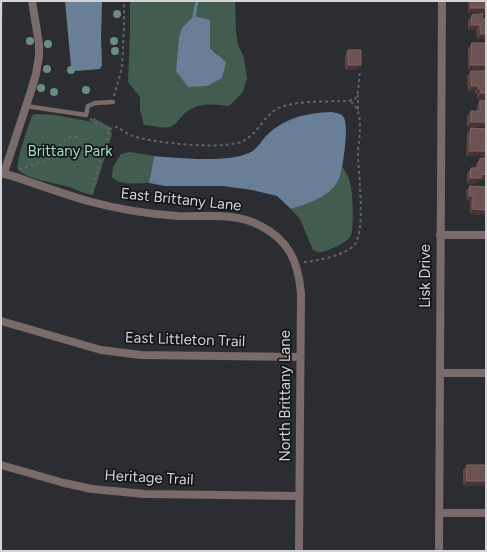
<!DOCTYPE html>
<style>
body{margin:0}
#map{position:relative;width:487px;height:552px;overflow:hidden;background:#2b2d32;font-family:Figtree,sans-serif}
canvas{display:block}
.frame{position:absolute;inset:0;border:2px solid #d3d4d7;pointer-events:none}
</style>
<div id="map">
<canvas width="487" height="552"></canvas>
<div class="frame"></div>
</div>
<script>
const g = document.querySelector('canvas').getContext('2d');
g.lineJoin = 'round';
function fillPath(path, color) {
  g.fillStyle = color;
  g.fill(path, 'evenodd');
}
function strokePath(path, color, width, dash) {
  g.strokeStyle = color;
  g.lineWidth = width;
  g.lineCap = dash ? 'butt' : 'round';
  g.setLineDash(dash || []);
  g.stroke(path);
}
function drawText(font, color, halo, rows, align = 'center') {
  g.font = font + ' Figtree,sans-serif';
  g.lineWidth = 3.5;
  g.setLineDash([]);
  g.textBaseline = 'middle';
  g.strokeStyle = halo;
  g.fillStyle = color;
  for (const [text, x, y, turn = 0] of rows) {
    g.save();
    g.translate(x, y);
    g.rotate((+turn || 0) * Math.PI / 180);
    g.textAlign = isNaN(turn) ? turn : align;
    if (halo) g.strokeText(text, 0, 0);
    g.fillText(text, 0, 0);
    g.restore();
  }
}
fillPath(new Path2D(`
 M 130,1 L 235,1 L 236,32 L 238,45 L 244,58 L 247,78 L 243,92 L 229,106 C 212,104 197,102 184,114 C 179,119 176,125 170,127 C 163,129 152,125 144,125 L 140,110 L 140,97 L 128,82 L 130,32 ZM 210,21 L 210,48 L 216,52 L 221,59 L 207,86 Z
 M 34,114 L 56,115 L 92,122 L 94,118 L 110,127 L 112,134 L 93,195 C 85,194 79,191 72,188 C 61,184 23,179 18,169 C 15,163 29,124 32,116 Z
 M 130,152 L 154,156 L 149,183 C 139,183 119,186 112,177 L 113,167 L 121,154 Z
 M 342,166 C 345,171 349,177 350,183 C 353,191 354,228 351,235 C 347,243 337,246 331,249 C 324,252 319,254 313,250 L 300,219 L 291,209 C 315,201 336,194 342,166 Z`), '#435c50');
fillPath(new Path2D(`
 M 65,1 L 102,2 L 101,38 L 102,65 L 100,69 L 76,71 L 71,66 Z
 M 194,16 L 210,20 L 210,48 L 226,62 L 222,78 L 207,86 L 188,87 L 176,71 L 179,38 L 182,28 Z
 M 331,112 C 336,113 342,113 344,118 C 349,127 343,166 340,176 C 339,179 336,184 334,187 C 323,199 306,204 291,209 L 277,196 L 252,190 L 223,186 L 165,186 L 149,183 L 154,156 C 178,158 227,163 249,153 C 256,150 261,142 266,136 C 284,118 306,113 331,112 Z`), '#697e97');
strokePath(new Path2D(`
 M 194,16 L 197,1`), '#697e97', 3);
strokePath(new Path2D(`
 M 114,96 L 122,68 L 124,28 L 124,1
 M 358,109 L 358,95
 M 90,119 L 109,129 L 109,131 L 91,192
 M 109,129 L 117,127 C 122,130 128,135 133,136 C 153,143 228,151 245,140 C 259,132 265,113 281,107 C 301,100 326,102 348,101 L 355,99 L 358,92 L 360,70
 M 19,169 C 28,166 41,164 49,158 C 61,149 60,135 79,137
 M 304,262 C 317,261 347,255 355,244 C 366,228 358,173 358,152 C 359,138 365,108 349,101`), '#616367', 2, [3, 3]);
strokePath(new Path2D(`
 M 26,106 L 86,115 L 88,106 L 95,103 L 113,102`), '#7a6a69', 4.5);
strokePath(new Path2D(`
 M 1,173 C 10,175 19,178 27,181 C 47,188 67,195 88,201 C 117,209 148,214 178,216 C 204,217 235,212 259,225 C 289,240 298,261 301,293 L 299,551
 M 4,173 L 31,91 L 36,74 L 39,56 L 39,44 L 32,1
 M 440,235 L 486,235
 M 1,321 L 101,350 L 141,355 L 300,357
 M 440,373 L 486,373
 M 1,465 L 64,483 L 92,489 L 145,494 L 299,496
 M 440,513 L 486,513
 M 439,551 L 442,1`), '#7a6a69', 8);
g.fillStyle = '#6b8d80';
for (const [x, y] of [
 [117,14],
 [30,41],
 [114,41],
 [48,44],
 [115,51],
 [47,69],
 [71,70],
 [41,88],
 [86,90],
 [54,92]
]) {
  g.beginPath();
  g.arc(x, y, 4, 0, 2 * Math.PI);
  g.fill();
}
fillPath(new Path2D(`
 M 469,1 L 486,1 L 468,13 L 468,3 Z
 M 472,15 L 482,19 L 486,39 L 477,39 L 476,30 L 468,30 L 468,20 Z
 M 472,43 L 486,43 L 486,68 L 484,70 L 468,70 L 468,48 Z
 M 348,50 L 357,70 L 345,70 L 345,56 Z
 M 471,71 L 486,98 L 477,99 L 477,94 L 475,94 L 475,91 L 468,91 L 467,76 Z
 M 480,100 L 486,101 L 486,127 L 467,127 L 467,116 L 471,111 L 477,111 L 477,106 Z
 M 471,128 L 486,129 L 486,152 L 483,156 L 466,156 L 467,133 Z
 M 480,159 L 480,180 L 478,183 L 467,184 L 467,173 L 471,168 L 475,168 L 476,164 Z
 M 470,186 L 484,215 L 470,214 L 470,201 L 467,201 L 466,191 Z
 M 467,465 L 486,465 L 486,484 L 485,486 L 463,486 L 463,470 Z`), '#5f4340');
fillPath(new Path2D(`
 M 471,8 L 486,8 L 486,13 L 468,13 Z
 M 471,25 L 480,25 L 476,30 L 468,30 Z
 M 481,34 L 486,34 L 486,39 L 477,39 Z
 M 349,65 L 361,65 L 357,70 L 345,70 Z
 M 471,65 L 486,65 L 486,68 L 484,70 L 468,70 Z
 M 472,86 L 479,86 L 475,91 L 468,91 Z
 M 479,89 L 481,89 L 477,94 L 475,94 Z
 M 481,93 L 486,93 L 486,98 L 477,99 Z
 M 471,122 L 486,122 L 486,127 L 467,127 Z
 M 470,151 L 486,151 L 486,152 L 483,156 L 466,156 Z
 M 486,174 L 486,180 L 480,180 L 478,183 L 467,184 L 470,178 L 481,175 Z
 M 470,196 L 473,196 L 470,201 L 467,201 Z
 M 473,209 L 486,210 L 486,212 L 484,215 L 470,214 Z
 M 467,481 L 486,481 L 486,484 L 485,486 L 463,486 Z`), '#453434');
const building = new Path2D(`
 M 1,1 L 2,1 L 1,61 Z
 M 472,1 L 486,1 L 486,8 L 471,8 Z
 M 483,14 L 482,19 L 486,19 L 486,34 L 481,34 L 480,25 L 471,25 L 472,15 Z
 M 472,43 L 486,43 L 486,65 L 471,65 Z
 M 348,50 L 361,50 L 361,65 L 349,65 Z
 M 471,71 L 486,71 L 486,93 L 481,93 L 481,89 L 479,89 L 479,86 L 472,86 Z
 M 480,100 L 486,101 L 486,122 L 471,122 L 471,111 L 480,111 Z
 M 471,128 L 486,129 L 486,151 L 470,151 Z
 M 486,158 L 486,174 L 481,175 L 482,178 L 470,178 L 471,168 L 478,168 L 480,159 Z
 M 470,186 L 486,187 L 486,210 L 473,209 L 473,196 L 470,196 Z
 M 467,465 L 486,465 L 486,481 L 467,481 Z`);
fillPath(building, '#6b5351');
strokePath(building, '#7c6766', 1);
drawText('15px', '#9fdcbf', '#141517', [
 ["Brittany Park",70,152]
]);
drawText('15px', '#d3d4d7', '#141517', [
 ["East Brittany Lane",181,200,6],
 ["Lisk Drive",426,276,-90],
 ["East Littleton Trail",185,340,2],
 ["North Brittany Lane",286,396,-90],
 ["Heritage Trail",149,478,3]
]);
</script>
